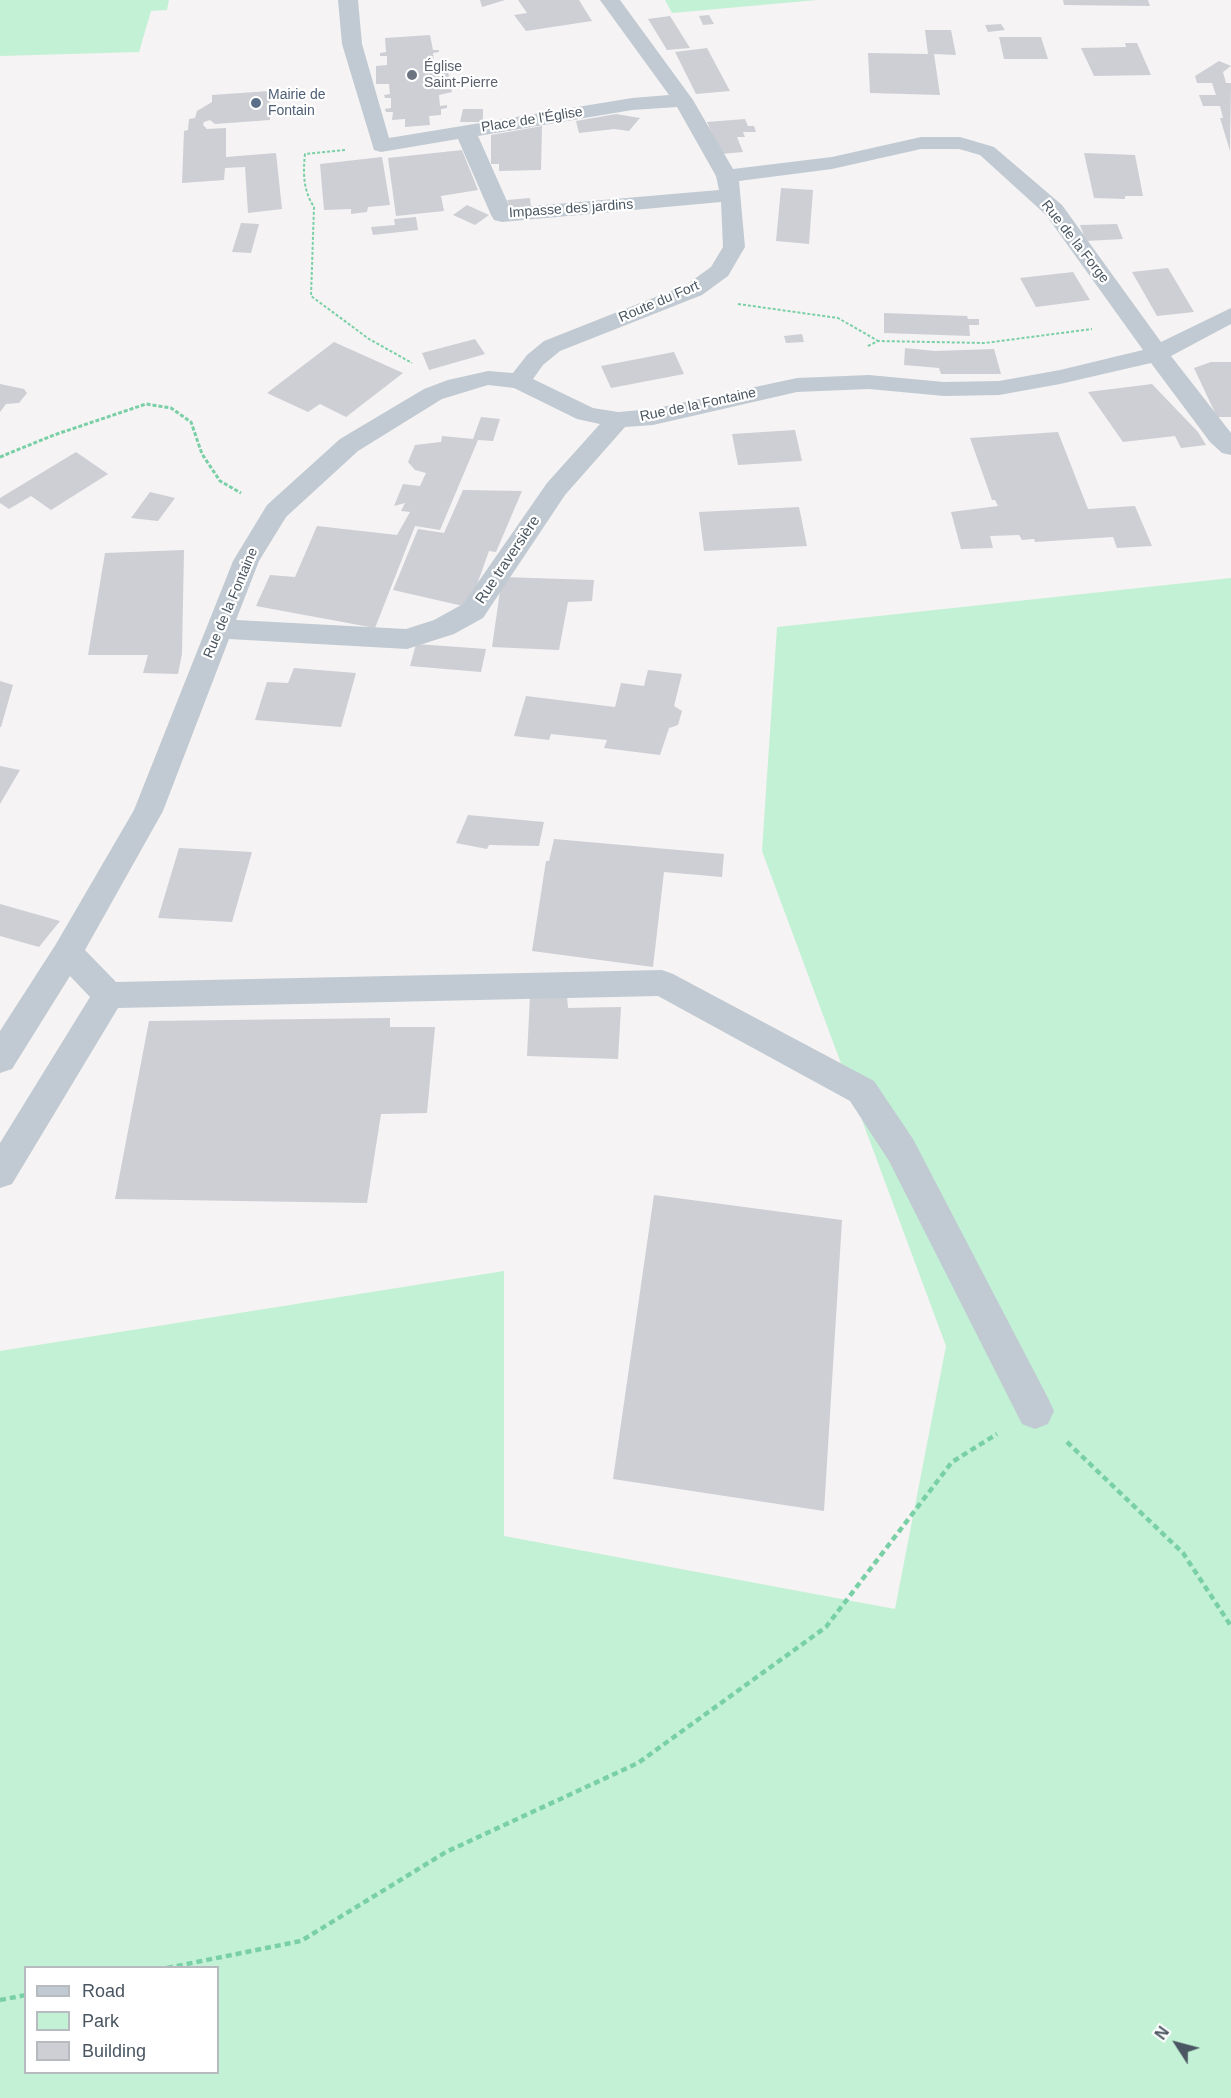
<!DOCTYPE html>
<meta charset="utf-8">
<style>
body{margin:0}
#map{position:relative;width:1231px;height:2098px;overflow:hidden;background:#f5f3f3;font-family:Helvetica,sans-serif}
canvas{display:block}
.legend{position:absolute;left:24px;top:1966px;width:195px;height:108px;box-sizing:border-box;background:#fff;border:2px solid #b7bbc0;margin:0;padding:8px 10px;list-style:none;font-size:18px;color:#4a5661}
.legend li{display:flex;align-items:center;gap:12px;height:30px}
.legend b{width:30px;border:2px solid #b7bbc0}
.north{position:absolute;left:1147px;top:2014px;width:60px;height:60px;-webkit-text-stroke:4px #fff;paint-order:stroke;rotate:306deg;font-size:16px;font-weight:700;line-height:24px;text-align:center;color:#4a5661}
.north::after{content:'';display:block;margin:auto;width:21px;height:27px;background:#4a5661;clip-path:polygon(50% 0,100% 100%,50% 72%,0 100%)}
</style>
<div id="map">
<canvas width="1231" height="2098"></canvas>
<ul class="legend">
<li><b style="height:8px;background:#c1cad2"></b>Road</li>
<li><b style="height:16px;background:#c3f1d5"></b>Park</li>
<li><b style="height:16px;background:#cdcfd5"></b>Building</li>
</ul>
<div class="north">N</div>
</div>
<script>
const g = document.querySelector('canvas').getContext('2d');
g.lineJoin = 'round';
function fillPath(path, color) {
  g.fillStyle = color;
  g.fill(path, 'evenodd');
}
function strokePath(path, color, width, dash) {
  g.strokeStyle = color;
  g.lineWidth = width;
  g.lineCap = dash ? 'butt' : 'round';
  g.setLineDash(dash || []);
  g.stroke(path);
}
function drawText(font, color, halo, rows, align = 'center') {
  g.font = font + ' Helvetica,sans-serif';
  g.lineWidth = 4.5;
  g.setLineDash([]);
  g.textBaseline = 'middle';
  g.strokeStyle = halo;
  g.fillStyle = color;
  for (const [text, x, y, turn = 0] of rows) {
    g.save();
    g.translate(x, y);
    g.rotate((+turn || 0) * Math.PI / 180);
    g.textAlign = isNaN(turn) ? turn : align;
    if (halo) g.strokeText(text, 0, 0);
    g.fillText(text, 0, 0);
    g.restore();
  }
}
fillPath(new Path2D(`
 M 0,0 L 169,0 L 167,10 L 151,11 L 139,52 L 0,56 Z
 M 665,0 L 817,0 L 672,13 Z
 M 1231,578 L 1231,2098 L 0,2098 L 0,1351 L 504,1271 L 504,1536 L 895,1609 L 946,1346 L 762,851 L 777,627 ZM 26,1968 L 218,1968 L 218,2072 L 26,2072 Z`), '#c3f1d5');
fillPath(new Path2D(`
 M 480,0 L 505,0 L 482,7 Z
 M 518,0 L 579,0 L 592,21 L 526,31 L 514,15 L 527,13 Z
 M 1063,0 L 1148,0 L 1150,6 L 1064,5 Z
 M 709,15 L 714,24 L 703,25 L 699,16 Z
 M 670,16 L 690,48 L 667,50 L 648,19 Z
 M 1001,24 L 1005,30 L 988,32 L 985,25 Z
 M 925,30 L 951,30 L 956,55 L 934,54 L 940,95 L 870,93 L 868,53 L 928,54 Z
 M 430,35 L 433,50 L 439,50 L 439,52 L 433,53 L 434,62 L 446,61 L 452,92 L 439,95 L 440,106 L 447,105 L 447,108 L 441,109 L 441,115 L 429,116 L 430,125 L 405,127 L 405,119 L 392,120 L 393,112 L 386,112 L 385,109 L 391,108 L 391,98 L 385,98 L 384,95 L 390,94 L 389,84 L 376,84 L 376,66 L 387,65 L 387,56 L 380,56 L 380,53 L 386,52 L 385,38 Z
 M 999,37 L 1041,37 L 1048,59 L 1004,59 Z
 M 1125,43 L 1137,43 L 1151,75 L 1094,76 L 1081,48 L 1126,47 Z
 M 707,48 L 730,91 L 696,94 L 675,52 Z
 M 1219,61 L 1231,66 L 1223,72 L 1226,83 L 1231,83 L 1230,151 L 1220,118 L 1223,118 L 1220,106 L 1203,106 L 1199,95 L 1216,95 L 1212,83 L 1197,83 L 1195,76 Z
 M 269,91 L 270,120 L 215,124 L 210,120 L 204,122 L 203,125 L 207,129 L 226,128 L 226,157 L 276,153 L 282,209 L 248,213 L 245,167 L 225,168 L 224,180 L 182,183 L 184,131 L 188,130 L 189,119 L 195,118 L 197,111 L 212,102 L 212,95 Z
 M 463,109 L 483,109 L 483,122 L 460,122 Z
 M 616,114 L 640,118 L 629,131 L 614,129 L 579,133 L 576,121 Z
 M 745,119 L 748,126 L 754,126 L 756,132 L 743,132 L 745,137 L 737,137 L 743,152 L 721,154 L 707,122 Z
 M 542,126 L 541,170 L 499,171 L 499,164 L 491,164 L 491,135 Z
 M 462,150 L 478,190 L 441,196 L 444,211 L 396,216 L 388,158 Z
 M 1084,153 L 1135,155 L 1143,196 L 1125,196 L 1125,199 L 1094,198 Z
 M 382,157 L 390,205 L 368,207 L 367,212 L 351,214 L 351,209 L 324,210 L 320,164 Z
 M 781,188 L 813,190 L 809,244 L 776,241 Z
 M 530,198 L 531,208 L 511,210 L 507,200 Z
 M 467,205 L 489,215 L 475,225 L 453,215 Z
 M 416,217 L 418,230 L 373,235 L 371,227 L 395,225 L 394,219 Z
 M 241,223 L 259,224 L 251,253 L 232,252 Z
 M 1117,224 L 1123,239 L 1086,241 L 1080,225 Z
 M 1168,268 L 1194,312 L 1157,316 L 1132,272 Z
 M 1073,272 L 1090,300 L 1036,307 L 1020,278 Z
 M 884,313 L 967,316 L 968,319 L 979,319 L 979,325 L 969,325 L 970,336 L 884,333 Z
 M 802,334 L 804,342 L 786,343 L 784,336 Z
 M 475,339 L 485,354 L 429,370 L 422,353 Z
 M 334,342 L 403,373 L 346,417 L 320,404 L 308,412 L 267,393 Z
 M 905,348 L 935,351 L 994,349 L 1001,374 L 941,374 L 939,368 L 904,365 Z
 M 674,352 L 684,374 L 611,388 L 601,366 Z
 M 1211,362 L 1231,362 L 1231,417 L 1217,417 L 1194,368 Z
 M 0,384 L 24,389 L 27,393 L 19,403 L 6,404 L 0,412 Z
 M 1152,384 L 1198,432 L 1206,445 L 1181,448 L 1175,436 L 1123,442 L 1088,392 Z
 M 481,417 L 500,419 L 493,441 L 478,440 L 440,530 L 415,526 L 375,628 L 256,606 L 270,575 L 295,577 L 317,526 L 397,535 L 410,512 L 401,511 L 405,503 L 394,506 L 403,484 L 420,486 L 426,473 L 415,470 L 408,462 L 415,445 L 441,442 L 442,436 L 473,439 Z
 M 795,430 L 802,461 L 738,465 L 732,434 Z
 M 1058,432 L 1088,509 L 1135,506 L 1152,546 L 1117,548 L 1113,537 L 1035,542 L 1034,539 L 1022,540 L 1019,535 L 990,536 L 993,548 L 961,549 L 951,512 L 998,506 L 995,500 L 992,500 L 970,438 Z
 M 76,452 L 108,474 L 51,510 L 31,496 L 9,509 L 0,503 L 0,498 Z
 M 463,490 L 522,491 L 496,552 L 489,551 L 475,590 L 463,606 L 393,590 L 418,529 L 444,533 Z
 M 150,492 L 175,498 L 158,521 L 131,518 Z
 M 799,507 L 807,546 L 704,551 L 699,512 Z
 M 184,550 L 182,654 L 178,674 L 143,673 L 148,655 L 88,655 L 105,553 Z
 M 502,577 L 594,580 L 592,601 L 568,602 L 559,650 L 492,647 Z
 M 416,644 L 486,649 L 481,672 L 410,666 Z
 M 294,668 L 356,673 L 341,727 L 255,720 L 267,682 L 288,683 Z
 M 648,670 L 682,674 L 674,706 L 682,711 L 678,725 L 669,728 L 660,755 L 604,748 L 607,740 L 551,734 L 549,740 L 514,736 L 526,696 L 615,707 L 621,683 L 644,686 Z
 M 0,681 L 13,685 L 1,727 L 0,727 Z
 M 0,766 L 20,770 L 0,804 Z
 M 468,815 L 544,822 L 539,846 L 489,845 L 487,849 L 456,843 Z
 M 554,839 L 724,854 L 722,877 L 664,872 L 653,967 L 532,951 L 546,861 L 549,861 Z
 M 179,848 L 252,852 L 232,922 L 158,918 Z
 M 0,904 L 60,921 L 39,947 L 0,936 Z
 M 530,996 L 567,996 L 568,1008 L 621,1007 L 618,1059 L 527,1056 Z
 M 390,1018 L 390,1027 L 435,1027 L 427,1113 L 381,1114 L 367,1203 L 115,1199 L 149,1021 Z
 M 654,1195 L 842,1220 L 824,1511 L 613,1479 Z`), '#cdcfd5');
strokePath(new Path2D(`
 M 345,150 L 305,154 C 303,173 303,190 314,207 L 311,296 L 369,339 L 412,363
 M 738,304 L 838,318 L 878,341
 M 868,346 L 878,341 L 985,343 L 1092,329`), '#7ad0a6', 2, [3, 2]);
strokePath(new Path2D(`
 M 0,457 L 54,435 L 146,404 L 171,408 L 191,422 L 202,454 L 220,481 L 241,493`), '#7ad0a6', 3, [4, 2]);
strokePath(new Path2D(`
 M 1067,1442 L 1183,1553 L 1231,1626
 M 167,1968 L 301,1941 L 446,1852 L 638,1763 L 826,1627 L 952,1462 L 997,1434
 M 0,2000 L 26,1995`), '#7ad0a6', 4.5, [6, 4]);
fillPath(new Path2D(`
 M 338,0 L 358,0 L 362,44 L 389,138 L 632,98 L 669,95 L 600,0 L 620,0 L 693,100 L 733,169 L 832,157 L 921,137 L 960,137 L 994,147 L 1062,205 L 1161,342 L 1231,308 L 1231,324 L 1171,356 L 1231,433 L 1231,455 L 1222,453 L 1210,442 L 1151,363 L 1060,384 L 999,395 L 944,396 L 869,389 L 797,392 L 653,425 L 625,427 L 565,495 L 483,618 L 454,634 L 407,649 L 229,639 L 163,811 L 85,950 L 116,982 L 662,970 L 673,974 L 874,1081 L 913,1139 L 1048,1398 L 1054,1411 L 1048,1424 L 1035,1429 L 1022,1424 L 889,1161 L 850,1101 L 658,996 L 118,1008 L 12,1184 L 0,1188 L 0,1143 L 90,997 L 70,976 L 12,1069 L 0,1073 L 0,1031 L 56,944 L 134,810 L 233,561 L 267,505 L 340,439 L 424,389 L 448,380 L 488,371 L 513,373 L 527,355 L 544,341 L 686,285 L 711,267 L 723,247 L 721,202 L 502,222 L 494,220 L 491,215 L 458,139 L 381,152 L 374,150 L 342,44 ZM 677,107 L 716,176 L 719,190 L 510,208 L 478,136 L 632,110 ZM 921,149 L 959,149 L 980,155 L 1046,215 L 1143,350 L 1060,370 L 999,381 L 944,382 L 869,375 L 797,378 L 653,409 L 618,412 L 593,408 L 533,379 L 543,365 L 560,351 L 702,295 L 728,276 L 745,247 L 739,181 L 832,169 ZM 488,385 L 514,388 L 577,419 L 600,424 L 547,483 L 463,604 L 434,620 L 406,629 L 236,620 L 259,561 L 286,517 L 358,451 L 442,399 Z`), '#c1cad2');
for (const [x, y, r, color] of [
 [412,75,6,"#6b7280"],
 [256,103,6,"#5c6f8a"]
]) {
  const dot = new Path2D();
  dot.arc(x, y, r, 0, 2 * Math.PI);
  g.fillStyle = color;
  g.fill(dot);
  strokePath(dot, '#fff', 2);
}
drawText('14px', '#5b616d', '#fff', [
 ["Église",424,67],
 ["Saint-Pierre",424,83]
], 'left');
drawText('14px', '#4e5e75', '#fff', [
 ["Mairie de",268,95],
 ["Fontain",268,111]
], 'left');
drawText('14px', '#4a5661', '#fff', [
 ["Place de l'Église",532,120,-9],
 ["Impasse des jardins",571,209,-4],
 ["Rue de la Forge",1075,242,52],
 ["Route du Fort",659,302,-23],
 ["Rue de la Fontaine",698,405,-12],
 ["Rue de la Fontaine",231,603,-67]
]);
drawText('15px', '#4a5661', '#fff', [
 ["Rue traversière",508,560,-56]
]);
</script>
